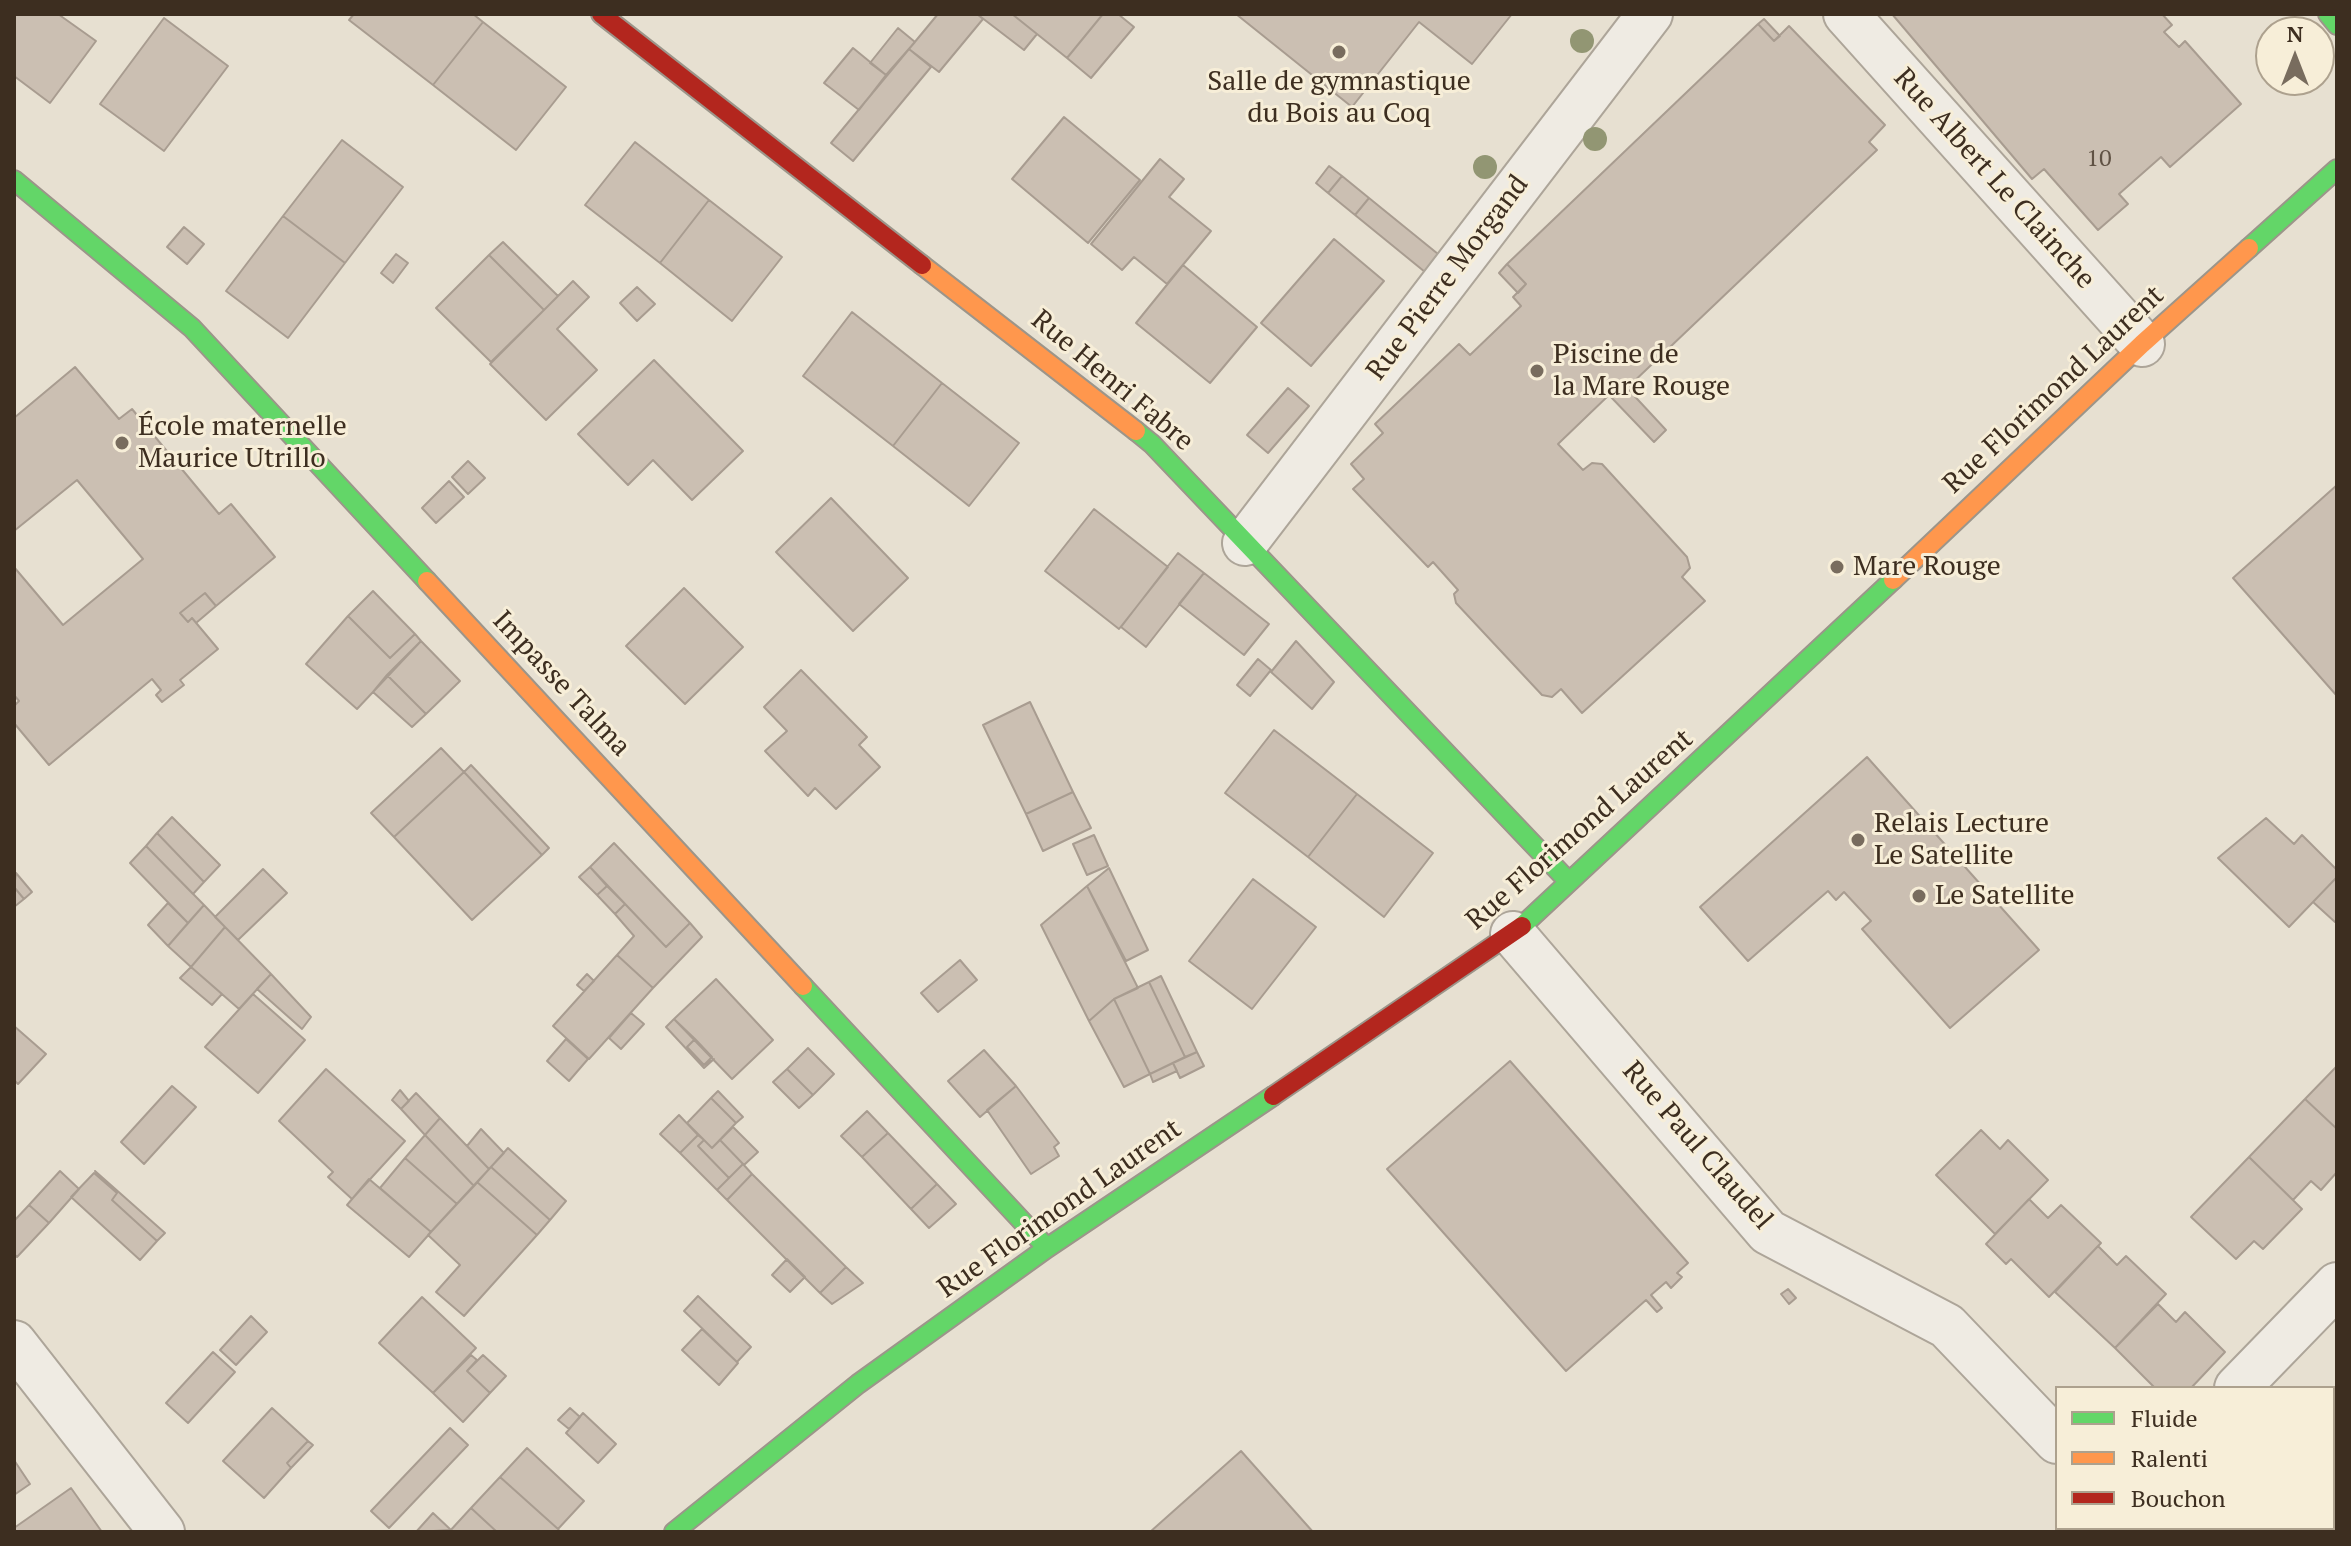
<!DOCTYPE html>
<meta charset="utf-8">
<style>
body{margin:0}
#map{position:relative;width:2351px;height:1546px;overflow:hidden;background:#e7e0d1;font-family:"PT Serif",serif}
canvas{display:block}
.frame{position:absolute;inset:0;border:16px solid #3d2e20;pointer-events:none}
.legend{position:absolute;left:2055px;top:1386px;width:280px;height:144px;box-sizing:border-box;background:#f7eed8;border:2px solid #ada18e;margin:0;padding:10px 14px;list-style:none;font-size:24px;color:#3d2e20}
.legend li{display:flex;align-items:center;gap:16px;height:40px}
.legend b{width:40px;border:2px solid #ada18e}
.north{position:absolute;left:2255px;top:16px;width:80px;height:80px;box-sizing:border-box;background:#f7eed8;border:2px solid #ada18e;border-radius:50%;rotate:0deg;font-size:22px;font-weight:700;line-height:32px;text-align:center;color:#3d2e20}
.north::after{content:'';display:block;margin:auto;width:28px;height:36px;background:#786c5e;clip-path:polygon(50% 0,100% 100%,50% 72%,0 100%)}
</style>
<div id="map">
<canvas width="2351" height="1546"></canvas>
<div class="frame"></div>
<ul class="legend">
<li><b style="height:10px;background:#63d668"></b>Fluide</li>
<li><b style="height:10px;background:#ff974d"></b>Ralenti</li>
<li><b style="height:10px;background:#b3261e"></b>Bouchon</li>
</ul>
<div class="north">N</div>
</div>
<script>
const g = document.querySelector('canvas').getContext('2d');
g.lineJoin = 'round';
function fillPath(path, color) {
  g.fillStyle = color;
  g.fill(path, 'evenodd');
}
function strokePath(path, color, width, dash) {
  g.strokeStyle = color;
  g.lineWidth = width;
  g.lineCap = dash ? 'butt' : 'round';
  g.setLineDash(dash || []);
  g.stroke(path);
}
function drawText(font, color, halo, rows, align = 'center') {
  g.font = font + ' "PT Serif",serif';
  g.lineWidth = 6;
  g.setLineDash([]);
  g.textBaseline = 'middle';
  g.strokeStyle = halo;
  g.fillStyle = color;
  for (const [text, x, y, turn = 0] of rows) {
    g.save();
    g.translate(x, y);
    g.rotate((+turn || 0) * Math.PI / 180);
    g.textAlign = isNaN(turn) ? turn : align;
    if (halo) g.strokeText(text, 0, 0);
    g.fillText(text, 0, 0);
    g.restore();
  }
}
const building = new Path2D(`
 M 14,14 L 58,14 L 96,41 L 50,103 L 14,76 Z
 M 354,14 L 473,14 L 483,22 L 433,85 L 349,20 Z
 M 938,14 L 977,14 L 983,19 L 939,72 L 909,49 Z
 M 977,14 L 1012,14 L 1037,34 L 1024,50 Z
 M 1012,14 L 1103,14 L 1067,58 Z
 M 1103,14 L 1118,14 L 1134,27 L 1091,78 L 1067,58 Z
 M 1236,14 L 1512,14 L 1472,64 L 1419,22 L 1352,107 Z
 M 1892,14 L 2162,14 L 2172,25 L 2164,32 L 2179,47 L 2185,41 L 2241,104 L 2170,167 L 2161,157 L 2119,194 L 2128,204 L 2098,230 L 2044,169 L 2032,179 Z
 M 164,18 L 228,66 L 164,151 L 100,104 Z
 M 1764,19 L 1780,36 L 1774,41 L 1758,24 Z
 M 483,22 L 566,87 L 516,150 L 433,85 Z
 M 1758,24 L 1774,41 L 1789,26 L 1885,125 L 1869,142 L 1877,150 L 1627,388 L 1666,430 L 1654,442 L 1609,395 L 1558,444 L 1583,470 L 1592,463 L 1602,464 L 1687,557 L 1690,568 L 1682,577 L 1705,601 L 1582,713 L 1561,689 L 1552,697 L 1542,695 L 1456,603 L 1454,594 L 1458,590 L 1433,562 L 1428,567 L 1353,489 L 1364,479 L 1351,464 L 1383,433 L 1375,424 L 1459,344 L 1470,355 L 1521,306 L 1513,297 L 1526,284 L 1507,264 Z
 M 898,28 L 915,42 L 886,75 L 870,63 Z
 M 853,48 L 886,75 L 859,110 L 824,83 Z
 M 909,49 L 931,67 L 853,161 L 831,143 Z
 M 1064,117 L 1140,180 L 1088,243 L 1012,179 Z
 M 342,140 L 403,187 L 345,263 L 283,216 Z
 M 635,142 L 709,200 L 660,263 L 585,205 Z
 M 1160,159 L 1184,179 L 1169,197 L 1211,231 L 1167,284 L 1134,257 L 1122,270 L 1091,244 Z
 M 1329,166 L 1342,176 L 1328,193 L 1316,183 Z
 M 1342,176 L 1369,198 L 1355,215 L 1328,193 Z
 M 1369,198 L 1438,254 L 1425,272 L 1355,215 Z
 M 709,200 L 782,257 L 732,321 L 660,263 Z
 M 283,216 L 345,263 L 288,338 L 226,291 Z
 M 184,227 L 204,244 L 187,264 L 167,247 Z
 M 1334,239 L 1384,281 L 1311,366 L 1261,323 Z
 M 503,242 L 558,296 L 544,310 L 489,255 Z
 M 396,254 L 408,263 L 393,283 L 381,273 Z
 M 489,255 L 544,310 L 491,362 L 436,308 Z
 M 1507,264 L 1526,284 L 1518,293 L 1499,273 Z
 M 1183,265 L 1257,327 L 1210,383 L 1136,323 Z
 M 573,281 L 589,297 L 557,329 L 597,370 L 546,420 L 490,364 Z
 M 637,287 L 655,304 L 637,321 L 620,303 Z
 M 852,312 L 942,383 L 893,446 L 803,376 Z
 M 654,360 L 743,451 L 692,500 L 653,460 L 628,485 L 578,434 Z
 M 75,367 L 119,419 L 132,409 L 219,514 L 231,504 L 275,557 L 216,606 L 205,593 L 180,613 L 188,622 L 192,618 L 218,649 L 180,680 L 184,685 L 162,702 L 156,695 L 161,690 L 152,679 L 49,765 L 14,723 L 14,706 L 19,701 L 14,695 L 14,567 L 63,625 L 143,559 L 77,480 L 14,531 L 14,418 Z
 M 942,383 L 1019,443 L 969,506 L 893,446 Z
 M 1288,388 L 1309,406 L 1268,453 L 1247,435 Z
 M 468,461 L 485,478 L 468,494 L 452,477 Z
 M 449,481 L 464,497 L 436,523 L 422,508 Z
 M 2337,485 L 2337,696 L 2233,578 Z
 M 831,498 L 908,578 L 853,631 L 776,552 Z
 M 1094,509 L 1168,567 L 1119,629 L 1045,571 Z
 M 1178,553 L 1204,573 L 1146,647 L 1121,627 Z
 M 1204,573 L 1269,624 L 1244,655 L 1179,604 Z
 M 684,588 L 743,647 L 685,704 L 626,646 Z
 M 373,591 L 415,634 L 390,658 L 348,616 Z
 M 205,593 L 216,606 L 196,623 L 192,618 L 188,622 L 180,613 Z
 M 348,616 L 390,658 L 415,634 L 421,641 L 357,709 L 306,664 Z
 M 421,641 L 460,681 L 426,714 L 387,675 Z
 M 1296,641 L 1334,682 L 1312,709 L 1271,672 Z
 M 1258,659 L 1271,670 L 1250,696 L 1237,685 Z
 M 801,670 L 867,737 L 859,745 L 880,767 L 836,809 L 815,788 L 808,796 L 765,751 L 787,731 L 764,707 Z
 M 387,675 L 426,714 L 412,727 L 373,692 Z
 M 1030,702 L 1073,792 L 1026,814 L 983,725 Z
 M 1274,730 L 1357,794 L 1308,857 L 1225,793 Z
 M 441,748 L 464,772 L 394,837 L 371,813 Z
 M 1867,757 L 2039,950 L 1950,1028 L 1862,929 L 1871,921 L 1844,892 L 1836,900 L 1828,891 L 1748,961 L 1700,907 Z
 M 471,765 L 549,848 L 542,855 L 464,772 Z
 M 464,772 L 542,855 L 472,920 L 394,837 Z
 M 1073,792 L 1091,828 L 1043,851 L 1026,814 Z
 M 1357,794 L 1433,853 L 1384,917 L 1308,857 Z
 M 172,817 L 220,865 L 204,882 L 157,833 Z
 M 2266,818 L 2294,844 L 2302,835 L 2337,870 L 2337,877 L 2289,927 L 2218,858 Z
 M 157,833 L 204,882 L 193,894 L 146,846 Z
 M 1094,835 L 1108,866 L 1087,875 L 1073,844 Z
 M 614,843 L 690,923 L 666,947 L 590,867 Z
 M 146,846 L 204,905 L 188,923 L 130,863 Z
 M 590,867 L 607,886 L 597,895 L 579,877 Z
 M 1109,868 L 1148,950 L 1126,961 L 1087,886 Z
 M 263,869 L 287,893 L 238,940 L 215,917 Z
 M 16,873 L 32,892 L 24,899 L 14,887 Z
 M 2337,877 L 2337,920 L 2335,922 L 2313,902 Z
 M 1253,879 L 1316,927 L 1252,1009 L 1189,961 Z
 M 607,886 L 625,904 L 615,914 L 597,895 Z
 M 1087,886 L 1138,988 L 1114,999 L 1089,1021 L 1041,925 Z
 M 14,887 L 24,899 L 14,907 Z
 M 168,903 L 188,923 L 168,946 L 148,925 Z
 M 625,904 L 666,947 L 690,923 L 702,937 L 653,988 L 617,955 L 634,936 L 615,914 Z
 M 204,905 L 225,927 L 191,967 L 168,946 Z
 M 225,927 L 271,974 L 239,1009 L 191,967 Z
 M 617,955 L 653,988 L 589,1059 L 553,1026 Z
 M 960,960 L 977,980 L 938,1012 L 921,993 Z
 M 191,967 L 222,994 L 212,1005 L 180,978 Z
 M 271,974 L 311,1017 L 302,1029 L 257,989 Z
 M 587,974 L 594,981 L 584,991 L 577,985 Z
 M 1161,976 L 1197,1052 L 1185,1057 L 1149,982 Z
 M 716,979 L 773,1040 L 732,1079 L 674,1019 Z
 M 1149,982 L 1185,1057 L 1150,1074 L 1114,999 Z
 M 253,994 L 305,1040 L 258,1093 L 205,1047 Z
 M 1114,999 L 1150,1074 L 1124,1087 L 1089,1021 Z
 M 631,1013 L 644,1024 L 621,1049 L 609,1038 Z
 M 674,1019 L 695,1039 L 687,1047 L 704,1065 L 714,1059 L 704,1068 L 666,1027 Z
 M 14,1026 L 46,1054 L 18,1084 L 14,1080 Z
 M 566,1039 L 588,1059 L 569,1081 L 547,1061 Z
 M 695,1039 L 712,1057 L 704,1065 L 687,1047 Z
 M 808,1048 L 834,1074 L 813,1095 L 787,1069 Z
 M 984,1050 L 1016,1086 L 980,1117 L 948,1081 Z
 M 1197,1052 L 1204,1066 L 1180,1078 L 1173,1063 Z
 M 1510,1061 L 1688,1263 L 1677,1273 L 1682,1277 L 1671,1288 L 1666,1282 L 1651,1295 L 1662,1308 L 1657,1312 L 1646,1300 L 1566,1371 L 1387,1169 Z
 M 1173,1063 L 1177,1071 L 1153,1082 L 1150,1074 Z
 M 2337,1066 L 2337,1129 L 2305,1099 Z
 M 326,1069 L 405,1141 L 352,1199 L 328,1177 L 333,1172 L 279,1121 Z
 M 787,1069 L 813,1095 L 799,1108 L 773,1082 Z
 M 172,1086 L 196,1107 L 144,1164 L 121,1142 Z
 M 1016,1086 L 1059,1143 L 1054,1147 L 1059,1156 L 1031,1174 L 987,1110 Z
 M 400,1090 L 409,1101 L 401,1109 L 392,1100 Z
 M 718,1091 L 743,1117 L 736,1123 L 711,1098 Z
 M 416,1093 L 440,1118 L 425,1135 L 401,1109 Z
 M 711,1098 L 736,1123 L 712,1148 L 687,1123 Z
 M 2305,1099 L 2337,1129 L 2337,1172 L 2321,1190 L 2311,1181 L 2293,1200 L 2249,1157 Z
 M 867,1111 L 888,1133 L 862,1157 L 841,1136 Z
 M 679,1115 L 698,1135 L 680,1153 L 660,1134 Z
 M 440,1118 L 489,1169 L 474,1186 L 425,1135 Z
 M 733,1127 L 758,1152 L 744,1165 L 720,1140 Z
 M 481,1129 L 504,1153 L 489,1169 L 467,1146 Z
 M 1981,1130 L 2000,1149 L 2008,1140 L 2048,1180 L 1995,1234 L 1936,1175 Z
 M 888,1133 L 937,1184 L 911,1209 L 862,1157 Z
 M 425,1135 L 474,1186 L 457,1204 L 405,1158 Z
 M 698,1135 L 704,1140 L 698,1146 L 729,1178 L 717,1190 L 680,1153 Z
 M 704,1140 L 712,1148 L 720,1140 L 743,1164 L 729,1178 L 698,1146 Z
 M 508,1148 L 566,1201 L 550,1220 L 491,1167 Z
 M 2249,1157 L 2302,1209 L 2263,1249 L 2254,1241 L 2236,1259 L 2191,1217 Z
 M 405,1158 L 457,1204 L 431,1232 L 380,1188 Z
 M 743,1164 L 752,1174 L 727,1200 L 717,1190 Z
 M 491,1167 L 550,1220 L 537,1235 L 477,1182 Z
 M 60,1171 L 79,1189 L 49,1223 L 29,1205 Z
 M 95,1171 L 165,1233 L 157,1241 L 112,1200 L 117,1193 Z
 M 94,1173 L 117,1193 L 112,1200 L 157,1241 L 140,1260 L 71,1197 Z
 M 752,1174 L 846,1267 L 820,1293 L 727,1200 Z
 M 369,1179 L 431,1232 L 409,1257 L 347,1205 Z
 M 477,1182 L 537,1235 L 464,1316 L 436,1292 L 460,1265 L 428,1235 Z
 M 937,1184 L 956,1204 L 929,1228 L 911,1209 Z
 M 2029,1199 L 2048,1218 L 2061,1205 L 2101,1243 L 2049,1297 L 2011,1259 L 2006,1264 L 1986,1244 Z
 M 29,1205 L 49,1223 L 17,1257 L 14,1254 L 14,1221 Z
 M 2098,1246 L 2117,1265 L 2126,1256 L 2166,1294 L 2115,1348 L 2055,1292 Z
 M 787,1259 L 805,1277 L 790,1292 L 772,1275 Z
 M 846,1267 L 863,1283 L 832,1304 L 820,1293 Z
 M 1788,1289 L 1796,1298 L 1789,1304 L 1781,1294 Z
 M 698,1296 L 751,1347 L 737,1362 L 684,1311 Z
 M 422,1297 L 476,1348 L 433,1393 L 379,1343 Z
 M 2158,1304 L 2176,1322 L 2185,1312 L 2225,1352 L 2191,1388 L 2155,1388 L 2115,1348 Z
 M 251,1316 L 267,1332 L 236,1365 L 220,1350 Z
 M 702,1329 L 738,1363 L 719,1385 L 682,1350 Z
 M 213,1352 L 235,1372 L 188,1423 L 166,1403 Z
 M 471,1355 L 477,1360 L 467,1371 L 490,1393 L 463,1422 L 433,1393 Z
 M 483,1355 L 506,1376 L 490,1393 L 467,1371 Z
 M 272,1408 L 308,1441 L 287,1463 L 291,1468 L 264,1498 L 223,1461 Z
 M 570,1408 L 580,1417 L 569,1429 L 558,1420 Z
 M 2333,1412 L 2337,1416 L 2337,1511 L 2333,1507 Z
 M 583,1413 L 616,1444 L 598,1463 L 566,1433 Z
 M 450,1428 L 468,1445 L 389,1528 L 371,1511 Z
 M 308,1441 L 313,1445 L 291,1468 L 287,1463 Z
 M 527,1448 L 584,1501 L 558,1529 L 500,1477 Z
 M 1241,1451 L 1313,1532 L 1150,1532 Z
 M 14,1460 L 30,1484 L 14,1495 Z
 M 500,1477 L 558,1529 L 560,1532 L 497,1532 L 471,1508 Z
 M 71,1488 L 102,1532 L 14,1532 L 14,1528 Z
 M 471,1508 L 497,1532 L 449,1532 Z
 M 433,1513 L 451,1530 L 416,1532 Z`);
fillPath(building, '#cbbfb2');
strokePath(building, '#a89c90', 2);
const street = new Path2D(`
 M 1846,14 L 2142,344
 M 1245,543 L 1650,14
 M 1513,934 L 1768,1232 L 1947,1326 L 2057,1441
 M 14,1343 L 162,1532
 M 2237,1388 L 2337,1285
 M 2139,1528 L 2143,1532
 M 2099,1532 L 2103,1528`);
const fast = new Path2D(`
 M 2328,14 L 2337,25
 M 14,180 L 192,328 L 427,581
 M 2249,248 L 2337,169
 M 1136,431 L 1152,444 L 1569,882
 M 1522,926 L 1893,580
 M 803,986 L 1047,1248
 M 674,1532 L 858,1384 L 1047,1248 L 1273,1096`);
const slow = new Path2D(`
 M 922,265 L 1136,431
 M 1893,580 L 2142,344 L 2249,248
 M 427,581 L 803,986`);
const jam = new Path2D(`
 M 601,14 L 922,265
 M 1273,1096 L 1522,926`);
strokePath(street, '#ada599', 48);
strokePath(fast, '#9c958a', 22);
strokePath(slow, '#9c958a', 22);
strokePath(jam, '#9c958a', 22);
strokePath(street, '#efebe3', 44);
strokePath(fast, '#63d668', 18);
strokePath(slow, '#ff974d', 18);
strokePath(jam, '#b3261e', 18);
g.fillStyle = '#929673';
for (const [x, y] of [
 [1582,41],
 [1595,139],
 [1485,167]
]) {
  g.beginPath();
  g.arc(x, y, 12, 0, 2 * Math.PI);
  g.fill();
}
for (const [x, y, r, color] of [
 [1339,52,8,"#786c5e"],
 [1537,371,8,"#786c5e"],
 [122,443,8,"#786c5e"],
 [1837,567,8,"#786c5e"],
 [1858,840,8,"#786c5e"],
 [1919,896,8,"#786c5e"]
]) {
  const dot = new Path2D();
  dot.arc(x, y, r, 0, 2 * Math.PI);
  g.fillStyle = color;
  g.fill(dot);
  strokePath(dot, '#f7eed8', 3);
}
drawText('24px', '#605244', null, [
 ["10",2099,159]
]);
drawText('28px', '#3d2e20', '#f7eed8', [
 ["Salle de gymnastique",1339,82,"center"],
 ["du Bois au Coq",1339,114,"center"],
 ["Piscine de",1553,355],
 ["la Mare Rouge",1553,387],
 ["École maternelle",138,427],
 ["Maurice Utrillo",138,459],
 ["Mare Rouge",1853,567],
 ["Relais Lecture",1874,824],
 ["Le Satellite",1874,856],
 ["Le Satellite",1935,896]
], 'left');
drawText('28px', '#3d2e20', '#f7eed8', [
 ["Rue Albert Le Clainche",1994,179,48],
 ["Rue Pierre Morgand",1448,278,-53],
 ["Rue Henri Fabre",1112,381,40],
 ["Rue Florimond Laurent",2054,390,-43],
 ["Impasse Talma",561,684,47],
 ["Rue Florimond Laurent",1580,830,-41],
 ["Rue Paul Claudel",1697,1146,49],
 ["Rue Florimond Laurent",1060,1209,-35]
]);
</script>
